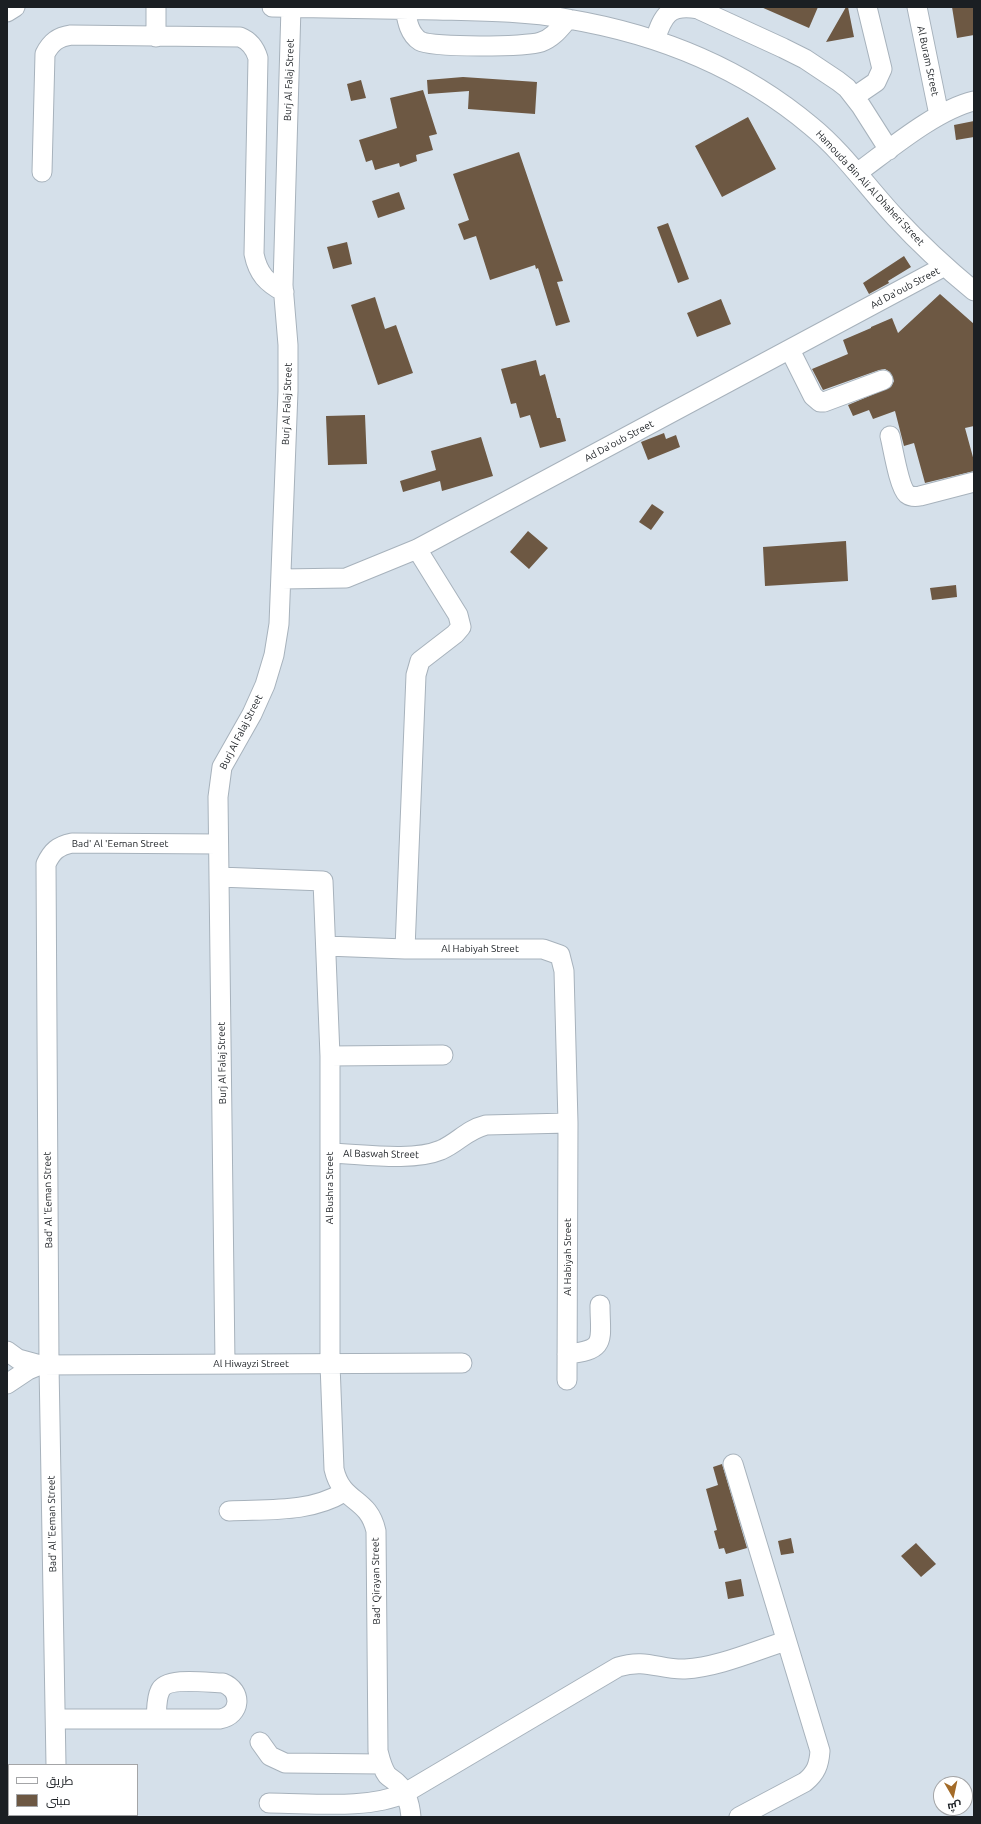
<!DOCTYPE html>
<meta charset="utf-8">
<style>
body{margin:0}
#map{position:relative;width:981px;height:1824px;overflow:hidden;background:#d5e0ea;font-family:Ubuntu,Cairo,sans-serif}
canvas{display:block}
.frame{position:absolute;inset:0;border:8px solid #1b1f23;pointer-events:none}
.legend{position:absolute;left:8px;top:1764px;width:130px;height:52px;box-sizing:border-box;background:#fff;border:1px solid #a4a5a7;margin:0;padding:5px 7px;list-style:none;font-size:12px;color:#1b1f23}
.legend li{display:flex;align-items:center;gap:8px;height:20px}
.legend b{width:20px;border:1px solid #a4a5a7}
.north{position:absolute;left:933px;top:1776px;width:40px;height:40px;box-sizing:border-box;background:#fff;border:1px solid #a4a5a7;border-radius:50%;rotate:171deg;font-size:11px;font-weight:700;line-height:16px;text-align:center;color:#1b1f23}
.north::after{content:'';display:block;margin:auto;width:14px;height:18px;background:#a36b28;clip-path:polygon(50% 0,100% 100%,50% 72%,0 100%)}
</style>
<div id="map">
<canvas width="981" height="1824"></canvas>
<div class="frame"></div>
<ul class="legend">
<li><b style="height:5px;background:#fff"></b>طريق</li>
<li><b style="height:11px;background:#6d5843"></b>مبنى</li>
</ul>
<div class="north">ش</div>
</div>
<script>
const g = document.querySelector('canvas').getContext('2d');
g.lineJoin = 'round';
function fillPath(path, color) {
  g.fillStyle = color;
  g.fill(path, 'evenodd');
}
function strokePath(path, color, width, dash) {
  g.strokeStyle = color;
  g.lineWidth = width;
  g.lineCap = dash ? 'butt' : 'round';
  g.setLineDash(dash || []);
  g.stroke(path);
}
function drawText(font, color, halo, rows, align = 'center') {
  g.font = font + ' Ubuntu,sans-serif';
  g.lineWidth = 4;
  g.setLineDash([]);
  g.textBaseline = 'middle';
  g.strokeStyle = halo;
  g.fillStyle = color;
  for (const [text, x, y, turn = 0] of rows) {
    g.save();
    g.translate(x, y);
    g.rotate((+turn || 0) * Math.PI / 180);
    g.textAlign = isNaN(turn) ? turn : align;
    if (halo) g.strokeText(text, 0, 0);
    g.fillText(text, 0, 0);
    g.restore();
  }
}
fillPath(new Path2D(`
 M 761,7 L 818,7 L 809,28 Z
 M 846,7 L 848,7 L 854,37 L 826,42 Z
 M 952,7 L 974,7 L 974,35 L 957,38 Z
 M 463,77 L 537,82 L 535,114 L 468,109 L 469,91 L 428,94 L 427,80 Z
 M 361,80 L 366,98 L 351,101 L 347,84 Z
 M 423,90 L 437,134 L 429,136 L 433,150 L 416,155 L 417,161 L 400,167 L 399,163 L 375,170 L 372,160 L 366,162 L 359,140 L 397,128 L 390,98 Z
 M 748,117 L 776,169 L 722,197 L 695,146 Z
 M 974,121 L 974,137 L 956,140 L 954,125 Z
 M 519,152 L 563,281 L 557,282 L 570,322 L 556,326 L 538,268 L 536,269 L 535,265 L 490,280 L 476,236 L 464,240 L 458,224 L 469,220 L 453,174 Z
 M 399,192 L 405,209 L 378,218 L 372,201 Z
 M 668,223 L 689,279 L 678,283 L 657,227 Z
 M 347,242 L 352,264 L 333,269 L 327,247 Z
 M 904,256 L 911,267 L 888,281 L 889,283 L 869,294 L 863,283 Z
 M 940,294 L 974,324 L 974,426 L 965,428 L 974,461 L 974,471 L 925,483 L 914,443 L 904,446 L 895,411 L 873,419 L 869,410 L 853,416 L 848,405 L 891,387 L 894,381 L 890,372 L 885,369 L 879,370 L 823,390 L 812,369 L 848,354 L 843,340 L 871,328 L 871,327 L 892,318 L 898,333 Z
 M 375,297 L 385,329 L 396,325 L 413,373 L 378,385 L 351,305 Z
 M 721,299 L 731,324 L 697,337 L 687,313 Z
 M 536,360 L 540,376 L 545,374 L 557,418 L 560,418 L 566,441 L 540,448 L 530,415 L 520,418 L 516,403 L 511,404 L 501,369 Z
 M 365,415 L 367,464 L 328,465 L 326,416 Z
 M 664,433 L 666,439 L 676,435 L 680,447 L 648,460 L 641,442 Z
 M 481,437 L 493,476 L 442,491 L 440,481 L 403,492 L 400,481 L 436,470 L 431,451 Z
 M 652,504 L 664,512 L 651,530 L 639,522 Z
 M 528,531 L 548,548 L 529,569 L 510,552 Z
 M 846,541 L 848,581 L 765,586 L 763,547 Z
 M 956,585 L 957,597 L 932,600 L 930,588 Z
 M 722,1464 L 747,1548 L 726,1554 L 724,1548 L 719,1549 L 714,1531 L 717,1530 L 706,1489 L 718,1485 L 713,1467 Z
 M 791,1538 L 794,1553 L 781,1555 L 778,1541 Z
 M 916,1543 L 936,1564 L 921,1577 L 901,1556 Z
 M 741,1579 L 744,1596 L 728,1599 L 725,1582 Z`), '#6d5843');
const minor = new Path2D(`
 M 156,7 L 156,37
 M 272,7 C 327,8 382,9 437,10 C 480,11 525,11 568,19 C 657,34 742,68 811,126 C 843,152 867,187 895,217 C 920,244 946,268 974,291
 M 917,7 L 939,115
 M 405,9 C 407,20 409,34 420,41 C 432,48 527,47 541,42 C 553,38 560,28 568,19
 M 7,12 L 15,7
 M 655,40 C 663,15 669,4 698,9 L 783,48 L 805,59 L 838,81 L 847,88 L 861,106 L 889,150
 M 854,97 L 876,82 L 882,69 L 867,7
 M 42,172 L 45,54 C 51,42 58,37 71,35 L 240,37 C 250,41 255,48 258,58 L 254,254 C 258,274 267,283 284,292
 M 857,173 C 890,149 936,110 974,101
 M 790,350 L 813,396 L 820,402 L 824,402 L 883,380
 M 890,436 C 893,448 899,487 907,494 C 911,497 915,497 920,496 L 974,482
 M 417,549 L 458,615 L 461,627 L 455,634 L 420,661 L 416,675 L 405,949 L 543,949 L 560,955 L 564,971 L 568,1123 L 567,1380
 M 282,579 L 346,578 L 417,549 L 945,266
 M 219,877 L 323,881 L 330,1056 L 330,1364 L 334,1469 C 342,1504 368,1496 376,1531 L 378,1751 C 380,1759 382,1768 387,1775 C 390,1778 394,1780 397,1783 C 407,1792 410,1804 411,1817
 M 326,946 L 405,949
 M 330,1056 L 443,1055
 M 330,1153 C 362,1154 412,1162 441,1150 C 459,1142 466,1130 486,1125 L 568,1123
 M 7,1351 L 18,1359 L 40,1365 L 462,1363
 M 567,1354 C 608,1350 600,1340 600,1305
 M 225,1364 L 218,797 L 222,767 L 252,714 L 265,685 L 274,655 L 279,624 L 288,391 L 288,345 L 283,285 L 291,7
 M 7,1384 L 28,1370 L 40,1365
 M 733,1464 L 820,1751 C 819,1765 816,1773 805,1782 L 739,1817
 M 229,1511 C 268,1509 310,1513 344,1492
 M 56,1719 L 220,1719 C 241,1715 243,1691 223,1683 C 209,1683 166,1676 160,1691 C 156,1699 157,1710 156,1719
 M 260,1742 L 270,1756 L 285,1763 L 381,1764
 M 56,1765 L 49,1365 L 46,864 C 52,851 58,846 72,843 L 218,844
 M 269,1803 C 311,1803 368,1810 405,1793 L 618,1667 C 646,1658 660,1670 685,1669 C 719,1667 754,1651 786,1641
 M 56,1817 L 56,1815`);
strokePath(minor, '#a7b2bc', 21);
strokePath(minor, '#fff', 19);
drawText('10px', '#1b1f23', '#fff', [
 ["Al Buram Street",928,61,78],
 ["Burj Al Falaj Street",289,80,-88],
 ["Hamouda Bin Ali Al Dhaheri Street",870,188,47],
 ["Ad Da'oub Street",905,288,-28],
 ["Burj Al Falaj Street",287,404,-88],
 ["Ad Da'oub Street",619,441,-28],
 ["Burj Al Falaj Street",241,732,-63],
 ["Bad' Al 'Eeman Street",120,844],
 ["Al Habiyah Street",480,949],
 ["Burj Al Falaj Street",222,1063,-91],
 ["Al Baswah Street",381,1154,1],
 ["Al Bushra Street",330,1188,-90],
 ["Bad' Al 'Eeman Street",48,1200,-91],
 ["Al Habiyah Street",568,1257,-90],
 ["Al Hiwayzi Street",251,1364],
 ["Bad' Al 'Eeman Street",52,1524,-91],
 ["Bad' Qirayan Street",376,1581,-91]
]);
</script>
